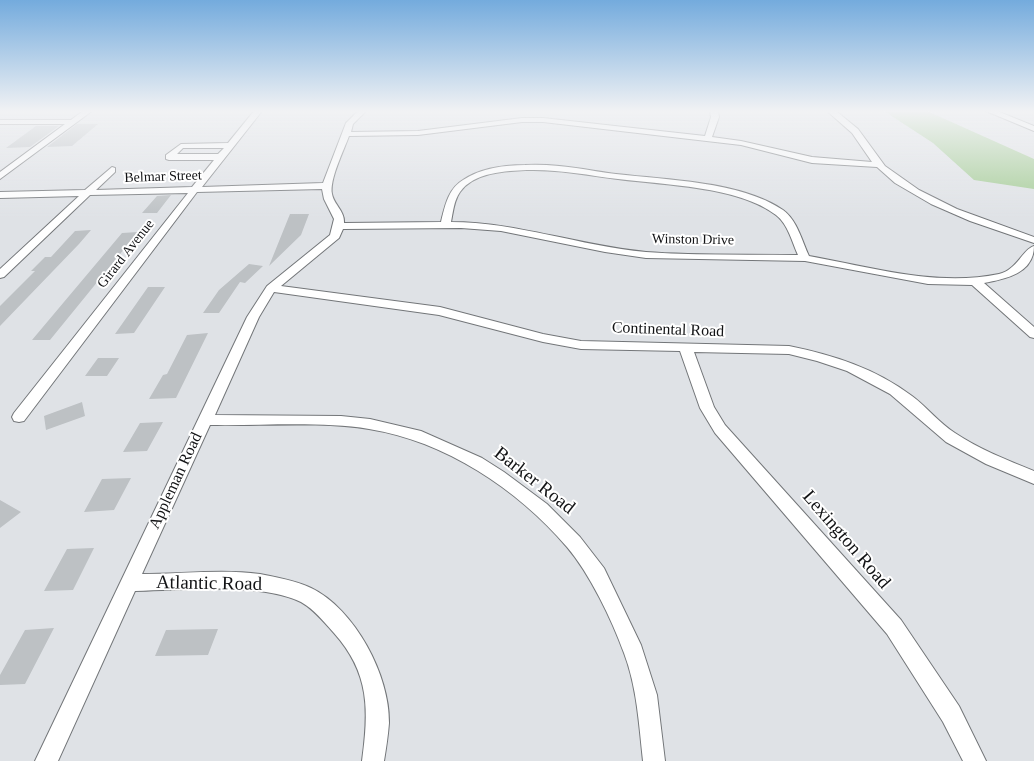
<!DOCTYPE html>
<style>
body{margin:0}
canvas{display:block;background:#dfe2e6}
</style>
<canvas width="1034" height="761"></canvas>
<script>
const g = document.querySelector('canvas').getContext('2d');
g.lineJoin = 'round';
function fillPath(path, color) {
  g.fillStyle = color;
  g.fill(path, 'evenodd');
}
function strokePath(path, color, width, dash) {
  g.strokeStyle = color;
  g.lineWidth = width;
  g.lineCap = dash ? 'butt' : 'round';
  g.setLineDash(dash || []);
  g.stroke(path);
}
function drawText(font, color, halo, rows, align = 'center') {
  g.font = font + ' Georgia,serif';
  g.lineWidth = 4;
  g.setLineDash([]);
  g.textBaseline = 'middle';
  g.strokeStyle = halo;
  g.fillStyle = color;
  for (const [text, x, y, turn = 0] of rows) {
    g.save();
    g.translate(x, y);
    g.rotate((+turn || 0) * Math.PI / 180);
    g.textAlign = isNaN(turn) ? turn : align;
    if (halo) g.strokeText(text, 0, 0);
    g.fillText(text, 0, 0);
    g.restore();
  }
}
fillPath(new Path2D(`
 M 884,111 L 927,111 L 1034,159 L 1034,189 L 974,180 L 933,143 Z`), '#a4cc95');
fillPath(new Path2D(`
 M 77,124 L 98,124 L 72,146 L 47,147 Z
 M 36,126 L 59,126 L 30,147 L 6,148 Z
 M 171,195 L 157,213 L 142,213 L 157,196 Z
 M 290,214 L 309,214 L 301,235 L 269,266 Z
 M 91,230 L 79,244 L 0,326 L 0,306 L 35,271 L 31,271 L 45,257 L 51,257 L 75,231 Z
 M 138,232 L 50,340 L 32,340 L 122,233 Z
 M 249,264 L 263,266 L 245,283 L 240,282 L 219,313 L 203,313 L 219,290 Z
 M 148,287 L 165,287 L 134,333 L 115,334 Z
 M 208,333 L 176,398 L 149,399 L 163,375 L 167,374 L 187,335 Z
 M 98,358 L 119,358 L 107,376 L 85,376 Z
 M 82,402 L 85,416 L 46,430 L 44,416 Z
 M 163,422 L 147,451 L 123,452 L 140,423 Z
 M 131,478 L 114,510 L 84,512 L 102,479 Z
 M 0,500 L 21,512 L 0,528 Z
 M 94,548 L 73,590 L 44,591 L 67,549 Z
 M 54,628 L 25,684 L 0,685 L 0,675 L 25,630 Z
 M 218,629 L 208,655 L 155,656 L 166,630 Z`), '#bdc1c4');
const minor = new Path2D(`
 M 83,111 L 92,111 L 0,179 L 0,172 L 65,124 L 0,124 L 0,120 L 71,120 Z
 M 254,111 L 262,111 L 202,187 L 323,183 L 346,123 L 358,111 L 366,111 L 353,124 L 351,132 L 418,131 L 522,118 L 543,118 L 705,136 L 711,117 L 710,111 L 718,111 L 719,117 L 712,137 L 741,141 L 812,157 L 872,162 L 852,133 L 827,111 L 836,111 L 858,129 L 885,166 L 919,190 L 957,209 L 1034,237 L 1034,243 L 970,221 L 931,204 L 895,183 L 877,167 L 812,163 L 741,145 L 543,122 L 522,122 L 418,135 L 349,136 C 344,150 329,180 332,194 C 334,205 345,211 344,223 L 441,222 C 445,206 448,189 463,180 C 481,168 505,165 525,165 C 556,163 586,170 616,174 C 666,180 740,181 783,210 C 797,220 802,241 809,256 C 871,267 936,287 999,274 C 1017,270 1023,249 1034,246 C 1034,273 1006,279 984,283 L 1034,327 L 1034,338 L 1030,337 L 972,285 L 928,284 L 805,261 L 646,258 L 605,252 L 501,231 L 461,228 L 343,229 L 339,238 L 281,286 L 440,307 L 543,334 L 581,341 L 789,346 C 833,355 875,368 912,396 C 927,407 939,423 955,433 C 979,449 1007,460 1034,471 L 1034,484 L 986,464 L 946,442 L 890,394 L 847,371 L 817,361 L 789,354 L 694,352 L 714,407 L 725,425 L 901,620 L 959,706 L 986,761 L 963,761 L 943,722 L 887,634 L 715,433 L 700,408 L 680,351 L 581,349 L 543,342 L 439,315 L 274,292 L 259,317 L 215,415 L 341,416 L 370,419 L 421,431 L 482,458 L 504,472 L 547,504 L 580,537 L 604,568 L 641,645 L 657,695 L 665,761 L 643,761 C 639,725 637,687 624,653 C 612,620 590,574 567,547 C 517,489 445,441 369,429 C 320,421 260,426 210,425 L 142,574 C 181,574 222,569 260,574 C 276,577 297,581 311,588 C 355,609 390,676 389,723 C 388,736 386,749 384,761 L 362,761 C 369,711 370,673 334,633 C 324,622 314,609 301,602 C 258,582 182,590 135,591 L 58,761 L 35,761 L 247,317 L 267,286 L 330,235 L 334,219 L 324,199 L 322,189 L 197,192 L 24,421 L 19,422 L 14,421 L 12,417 L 14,413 L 188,193 L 90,195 L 4,277 L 0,278 L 0,269 L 79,196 L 0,198 L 0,192 L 85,190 L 112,167 L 115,168 L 115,172 L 96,190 L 192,187 L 214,160 L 169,160 L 166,159 L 166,155 L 181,144 L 228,143 ZM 183,148 L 224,148 L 218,154 L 177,154 ZM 527,170 C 558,169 587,175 618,179 C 664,185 738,186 776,215 C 788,224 792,242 798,255 C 748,254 696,256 646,252 C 580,246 517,222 451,222 C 453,212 454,200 460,192 C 474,172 506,171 527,170 Z
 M 986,111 L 997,111 L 1034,126 L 1034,131 Z`);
strokePath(minor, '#737679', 2);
fillPath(minor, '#fff');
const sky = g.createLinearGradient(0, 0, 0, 218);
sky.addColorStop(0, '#74abdd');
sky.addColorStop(0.51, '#f1f2f4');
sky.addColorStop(1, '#f1f2f400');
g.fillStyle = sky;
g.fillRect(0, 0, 1034, 218);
drawText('14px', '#121315', '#fff', [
 ["Belmar Street",163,177,-2],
 ["Winston Drive",693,240,1],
 ["Girard Avenue",126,254,-52]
]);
drawText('16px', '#121315', '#fff', [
 ["Continental Road",668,330,2],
 ["Appleman Road",176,481,-65]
]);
drawText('19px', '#121315', '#fff', [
 ["Barker Road",534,481,38],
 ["Lexington Road",846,540,49],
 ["Atlantic Road",209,584,1]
]);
</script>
